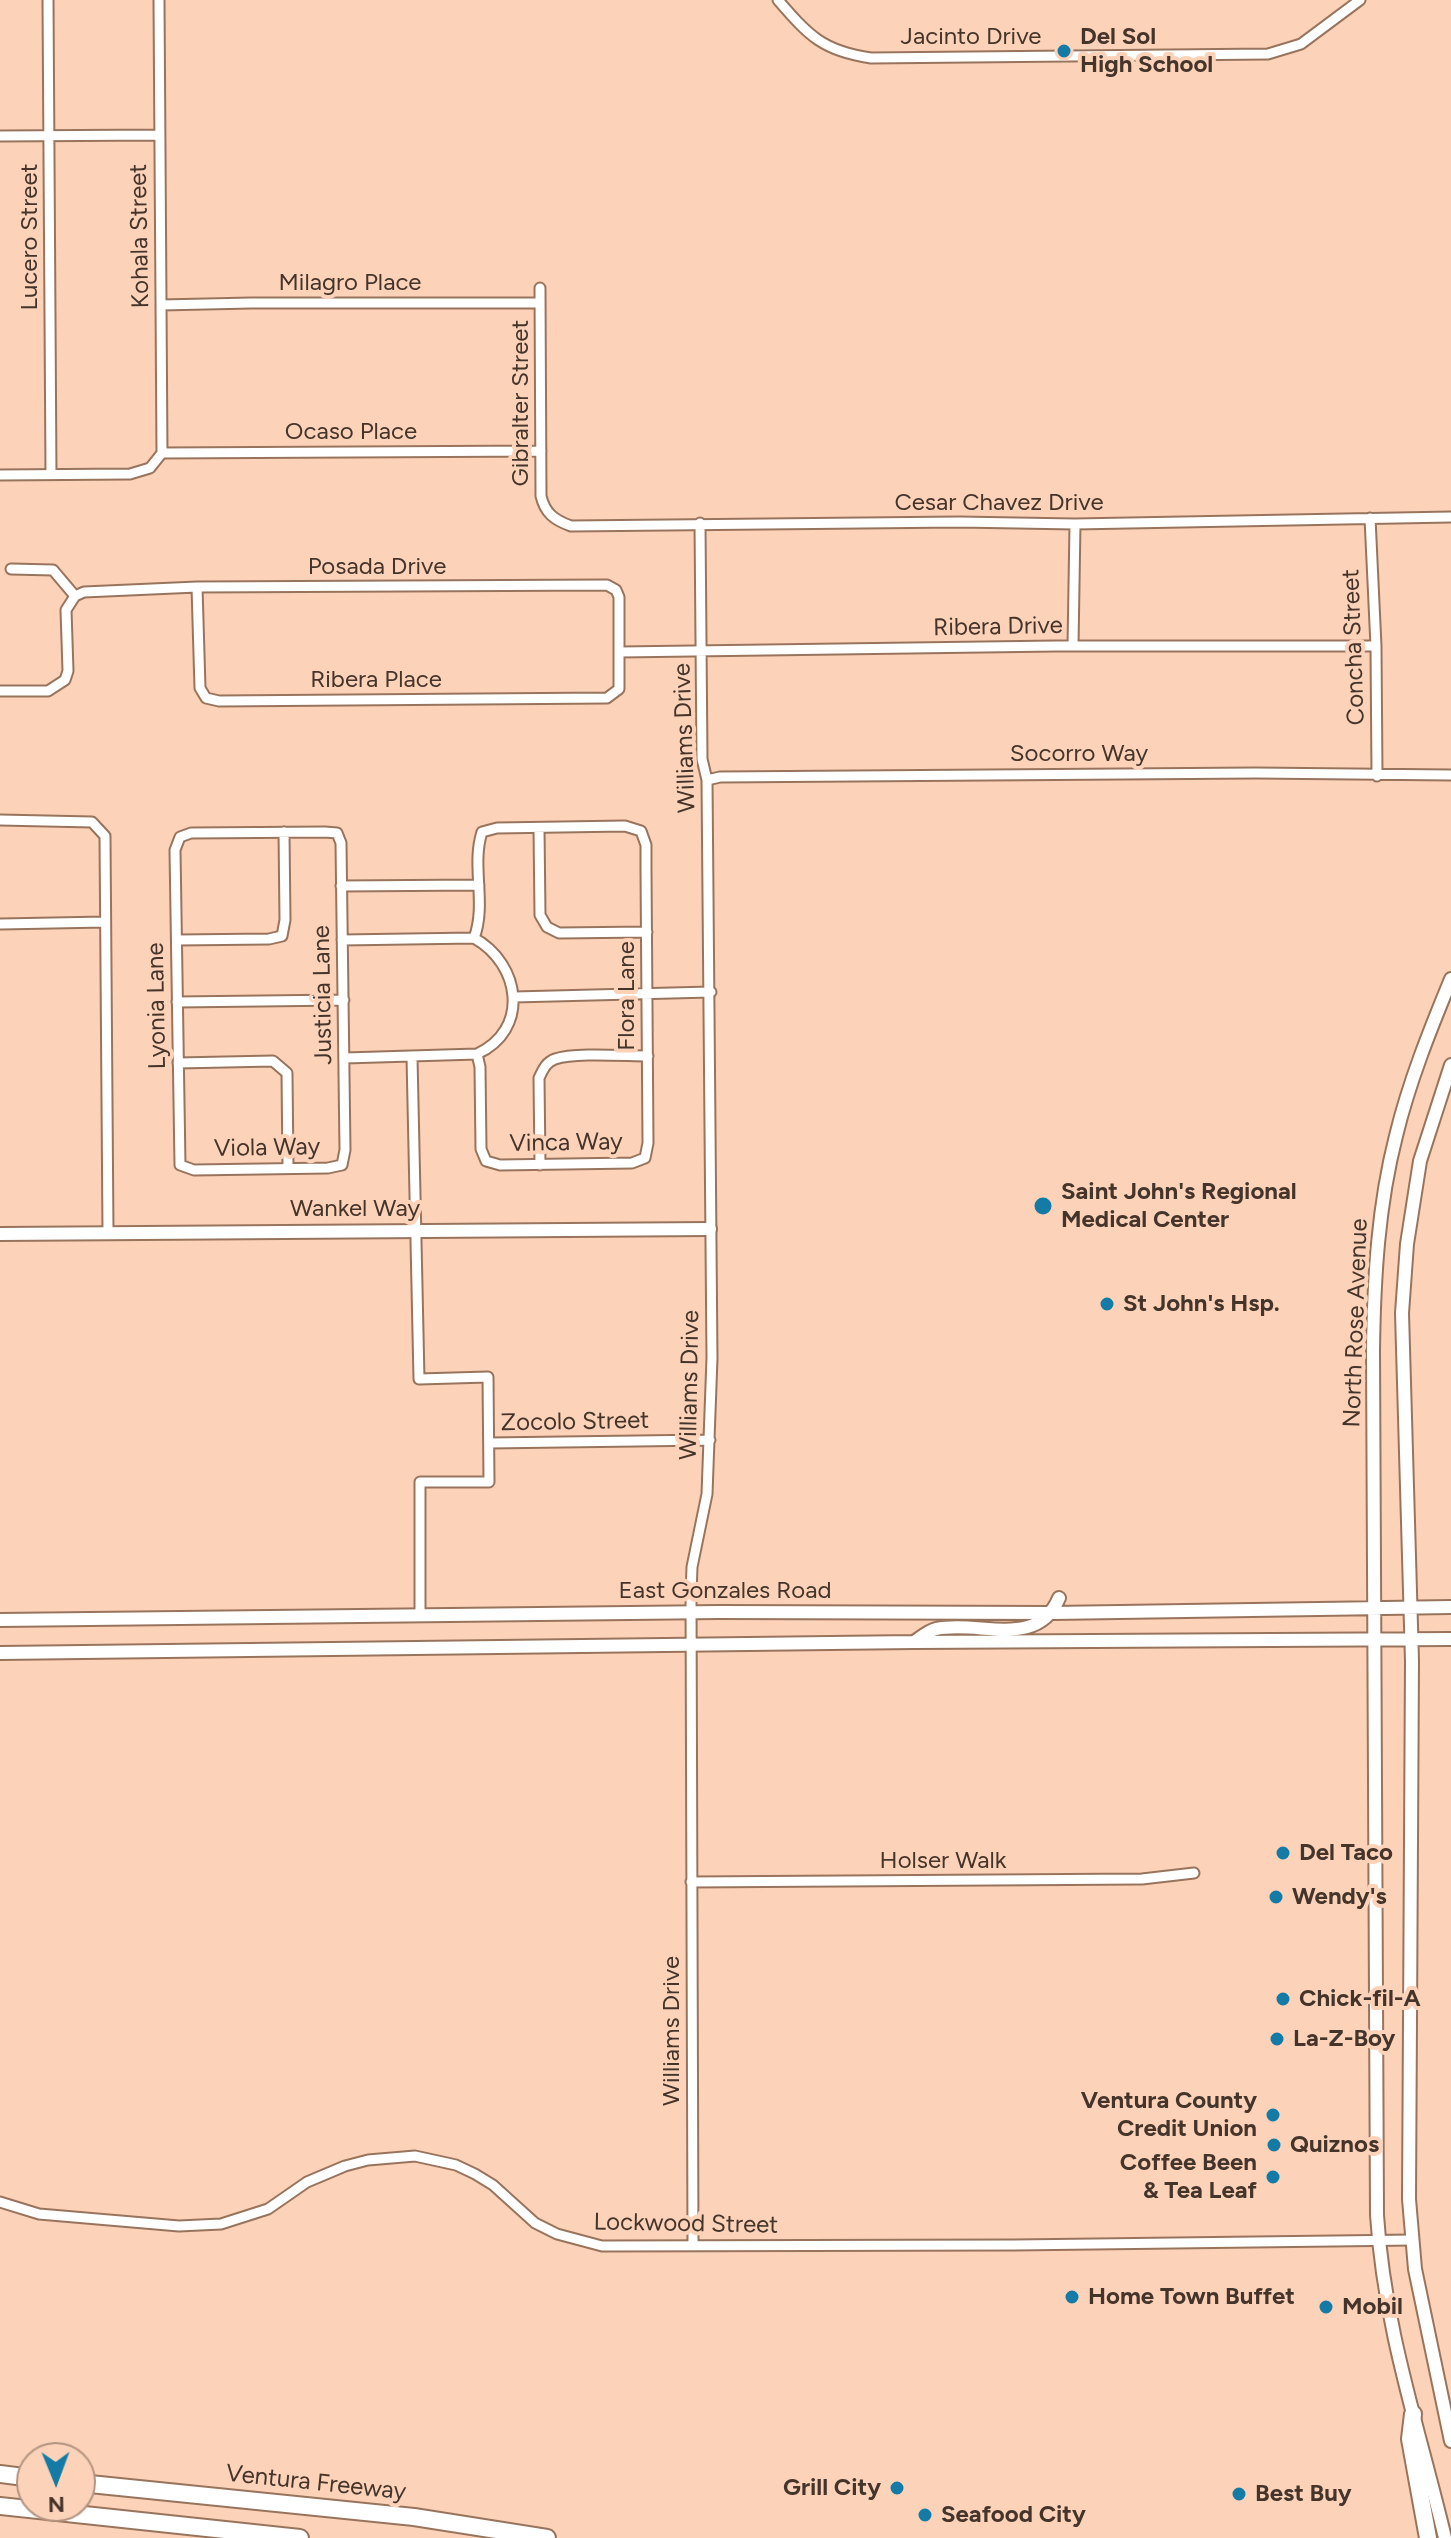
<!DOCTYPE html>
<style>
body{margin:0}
#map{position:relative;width:1451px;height:2538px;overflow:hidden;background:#fcd2b9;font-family:Figtree,sans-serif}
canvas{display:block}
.north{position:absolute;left:16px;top:2442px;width:80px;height:80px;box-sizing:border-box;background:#fcd2b9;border:2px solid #b29380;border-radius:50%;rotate:179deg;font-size:22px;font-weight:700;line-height:32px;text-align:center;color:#44342a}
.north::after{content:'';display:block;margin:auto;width:28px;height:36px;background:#147ba6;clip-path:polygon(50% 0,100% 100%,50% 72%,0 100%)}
</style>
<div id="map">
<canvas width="1451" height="2538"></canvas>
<div class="north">N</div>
</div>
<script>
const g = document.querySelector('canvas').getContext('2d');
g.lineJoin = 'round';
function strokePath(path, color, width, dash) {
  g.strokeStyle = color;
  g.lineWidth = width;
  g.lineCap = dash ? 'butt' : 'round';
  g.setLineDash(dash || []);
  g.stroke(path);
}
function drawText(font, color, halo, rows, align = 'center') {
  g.font = font + ' Figtree,sans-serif';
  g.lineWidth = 8;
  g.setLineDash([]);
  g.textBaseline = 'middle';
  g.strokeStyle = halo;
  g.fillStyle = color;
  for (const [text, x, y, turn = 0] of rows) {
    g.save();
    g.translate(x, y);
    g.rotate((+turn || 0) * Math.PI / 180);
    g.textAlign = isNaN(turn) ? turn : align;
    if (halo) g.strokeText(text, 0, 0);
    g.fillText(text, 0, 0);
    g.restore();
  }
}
const street = new Path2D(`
 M 48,0 L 51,474
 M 778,0 C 809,36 823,51 871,58 L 1268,54 L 1301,44 L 1360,0
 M 0,136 L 159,135
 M 540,288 L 541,496 C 545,513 554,520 571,526 L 959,522 L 1075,524 L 1451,517
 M 161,305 L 251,303 L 540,303
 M 162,453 L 541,451
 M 0,475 L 130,474 L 150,468 L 162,453 L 159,0
 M 1370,518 L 1376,646 L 1377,776
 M 11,569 L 53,570 L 75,596 L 84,592 L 197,587 L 607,585 L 616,590 L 619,597 L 619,689 L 607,698 L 219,701 L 206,698 L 200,688 L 197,587
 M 1073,646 L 1075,524
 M 620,652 L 1056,646 L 1376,646
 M 0,691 L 48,691 L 65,680 L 68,671 L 66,610 L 75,596
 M 707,780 L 720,777 L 1256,773 L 1451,775
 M 0,820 L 92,822 L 105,836 L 108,1233
 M 539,828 L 540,915 L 547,927 L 559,933 L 647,932
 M 325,832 L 337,833 L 341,843 L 345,1150 L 342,1165 L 328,1168 L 194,1170 L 180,1165 L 175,850 L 180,837 L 191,833 Z
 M 341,886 L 479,885
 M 1,924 L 105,922
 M 474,938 C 487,904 471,866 482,832 L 497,828 L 625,826 L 641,831 L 646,845 L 646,870 L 648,1143 L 645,1158 L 632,1163 L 500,1165 L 486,1161 L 481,1149 L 480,1067 L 477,1054
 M 177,940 L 269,939 L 282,936 L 285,920 L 284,832
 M 342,940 L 474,938 C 521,964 530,1030 477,1054 L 345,1058
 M 514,997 L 711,992
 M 177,1002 L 344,1000
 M 412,1057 L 419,1379 L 488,1377 L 489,1482 L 420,1482 L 420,1615
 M 178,1063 L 273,1061 L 287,1073 L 288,1168
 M 540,1165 L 539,1078 C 543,1070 546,1062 555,1059 C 575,1052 625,1056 648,1056
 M 489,1443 L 710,1440
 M 691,1882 L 1142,1879 L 1194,1873
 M 0,2202 L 39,2214 L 179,2226 L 221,2224 L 268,2209 L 307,2182 L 345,2166 L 368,2160 L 415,2156 L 456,2165 L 475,2174 L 493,2185 L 535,2223 L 557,2234 L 602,2246 L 1015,2245 L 1413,2240
 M 693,2246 L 691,1594 L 692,1567 L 707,1494 L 712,1358 L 707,780 L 702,759 L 700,523`);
const secondary = new Path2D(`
 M 1451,1065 L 1420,1161 L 1407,1244 L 1402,1313 L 1412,1661 L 1409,2199 L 1415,2269 L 1451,2441
 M 0,1234 L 710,1229
 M 0,1620 L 719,1612 L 1053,1613 L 1451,1607
 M 914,1642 C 920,1638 928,1631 936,1629 C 980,1620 1037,1650 1059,1598
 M 0,1653 L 914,1642 L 1451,1639
 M 1445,2538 C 1419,2429 1384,2328 1377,2215 L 1373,1350 C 1374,1278 1378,1206 1396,1136 C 1409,1082 1430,1030 1451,979`);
const highway = new Path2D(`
 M 1413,2414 L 1410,2439 L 1428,2538
 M 0,2474 L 32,2478
 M 80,2483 L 414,2517 L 547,2538
 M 0,2506 L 300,2538`);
strokePath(street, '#99745d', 13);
strokePath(secondary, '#99745d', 16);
strokePath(highway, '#99745d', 20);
strokePath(street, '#fff', 9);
strokePath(secondary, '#fff', 12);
strokePath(highway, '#fff', 16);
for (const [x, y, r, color] of [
 [1064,51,8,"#147ba6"],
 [1043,1206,10,"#147ba6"],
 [1107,1304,8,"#147ba6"],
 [1283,1853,8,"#147ba6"],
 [1276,1897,8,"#147ba6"],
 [1283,1999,8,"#147ba6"],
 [1277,2039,8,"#147ba6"],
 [1273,2115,8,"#147ba6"],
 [1274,2145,8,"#147ba6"],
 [1273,2177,8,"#147ba6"],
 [1072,2297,8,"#147ba6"],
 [1326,2307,8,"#147ba6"],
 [897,2488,8,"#147ba6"],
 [1239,2494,8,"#147ba6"],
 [925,2515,8,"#147ba6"]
]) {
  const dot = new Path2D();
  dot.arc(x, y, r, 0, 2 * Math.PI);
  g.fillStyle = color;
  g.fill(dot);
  strokePath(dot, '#fcd2b9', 3);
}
drawText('24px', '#44342a', '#fcd2b9', [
 ["Jacinto Drive",971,37],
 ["Kohala Street",140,236,-91],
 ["Lucero Street",30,237,-90],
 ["Milagro Place",350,283],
 ["Gibralter Street",521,403,-90],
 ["Ocaso Place",351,432],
 ["Cesar Chavez Drive",999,503],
 ["Posada Drive",377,567],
 ["Ribera Drive",998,627,-1],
 ["Concha Street",1354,647,-92],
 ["Ribera Place",376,680],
 ["Williams Drive",685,738,-92],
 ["Socorro Way",1079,754],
 ["Justicia Lane",323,995,-91],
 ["Flora Lane",627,996,-90],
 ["Lyonia Lane",157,1006,-91],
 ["Vinca Way",566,1143,-1],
 ["Viola Way",267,1148,-1],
 ["Wankel Way",355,1209],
 ["North Rose Avenue",1356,1323,-88],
 ["Williams Drive",690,1385,-89],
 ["Zocolo Street",575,1422,-1],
 ["East Gonzales Road",725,1591],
 ["Holser Walk",943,1861],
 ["Williams Drive",672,2031,-90],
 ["Lockwood Street",686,2224,1],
 ["Ventura Freeway",316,2483,6]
]);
drawText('bold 24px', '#44342a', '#fcd2b9', [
 ["Del Sol",1080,37],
 ["High School",1080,65],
 ["Saint John's Regional",1061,1192],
 ["Medical Center",1061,1220],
 ["St John's Hsp.",1123,1304],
 ["Del Taco",1299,1853],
 ["Wendy's",1292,1897],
 ["Chick-fil-A",1299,1999],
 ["La-Z-Boy",1293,2039],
 ["Ventura County",1257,2101,"right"],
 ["Credit Union",1257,2129,"right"],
 ["Quiznos",1290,2145],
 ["Coffee Been",1257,2163,"right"],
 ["& Tea Leaf",1257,2191,"right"],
 ["Home Town Buffet",1088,2297],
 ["Mobil",1342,2307],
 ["Grill City",881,2488,"right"],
 ["Best Buy",1255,2494],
 ["Seafood City",941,2515]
], 'left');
</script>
